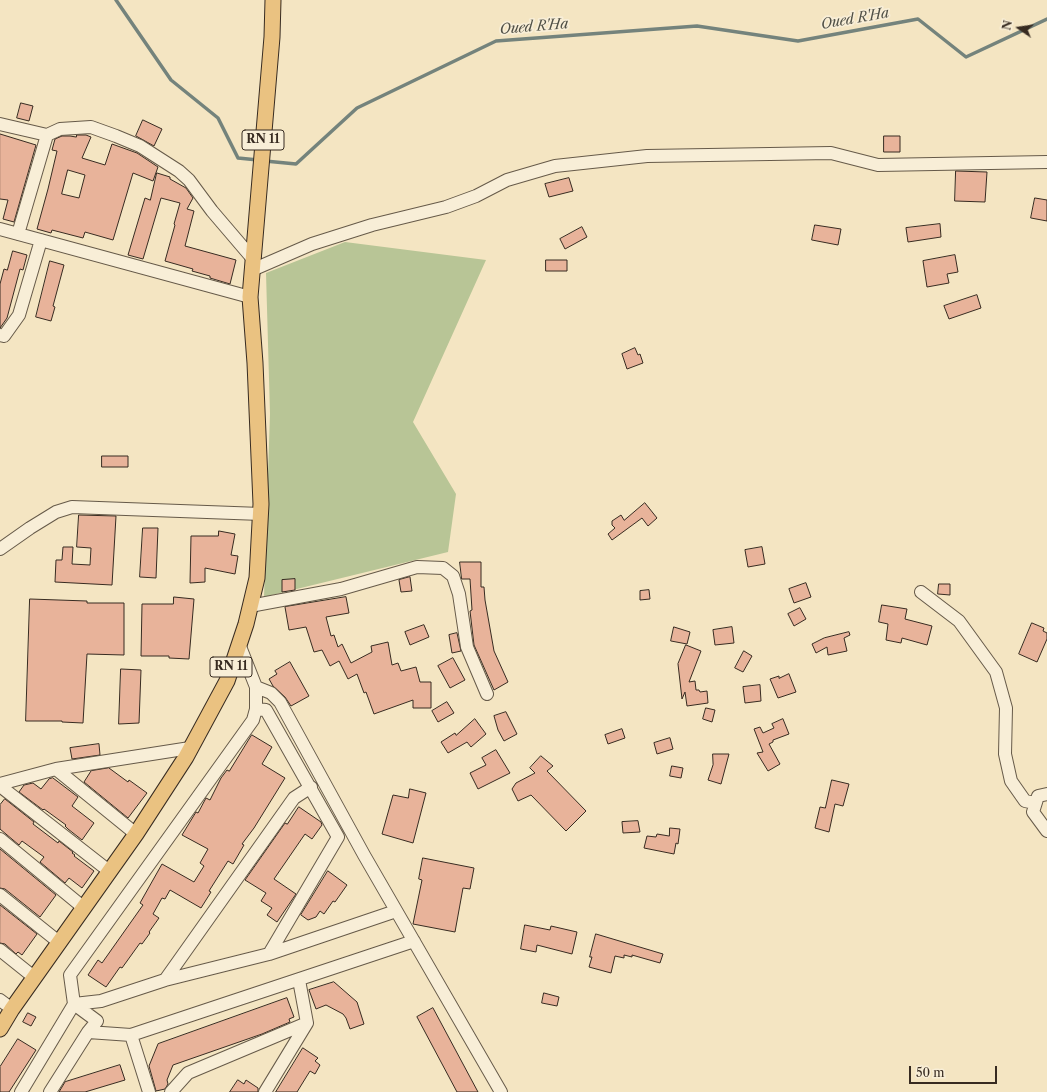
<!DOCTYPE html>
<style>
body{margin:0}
#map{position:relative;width:1047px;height:1092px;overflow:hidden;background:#f4e5c2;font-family:"Libre Caslon Text",serif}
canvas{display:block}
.north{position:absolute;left:999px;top:8px;width:40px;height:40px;-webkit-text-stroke:3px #f8eed7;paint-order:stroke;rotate:283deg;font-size:11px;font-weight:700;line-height:16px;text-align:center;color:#372b21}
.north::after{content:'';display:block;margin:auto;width:14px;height:18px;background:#372b21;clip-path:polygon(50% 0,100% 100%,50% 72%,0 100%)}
.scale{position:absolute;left:909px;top:1066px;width:88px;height:18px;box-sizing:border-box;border:2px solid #372b21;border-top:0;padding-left:5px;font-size:12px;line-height:14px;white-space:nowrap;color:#372b21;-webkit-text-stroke:3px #f8eed7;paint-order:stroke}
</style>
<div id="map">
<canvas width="1047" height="1092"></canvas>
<div class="north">N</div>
<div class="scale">50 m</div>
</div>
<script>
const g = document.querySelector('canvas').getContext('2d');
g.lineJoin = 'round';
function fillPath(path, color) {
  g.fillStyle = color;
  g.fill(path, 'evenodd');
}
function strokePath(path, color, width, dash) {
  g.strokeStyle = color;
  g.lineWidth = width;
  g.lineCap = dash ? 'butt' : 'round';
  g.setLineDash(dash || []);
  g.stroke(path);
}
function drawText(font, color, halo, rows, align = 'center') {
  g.font = font + ' "Libre Caslon Text",serif';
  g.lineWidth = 3.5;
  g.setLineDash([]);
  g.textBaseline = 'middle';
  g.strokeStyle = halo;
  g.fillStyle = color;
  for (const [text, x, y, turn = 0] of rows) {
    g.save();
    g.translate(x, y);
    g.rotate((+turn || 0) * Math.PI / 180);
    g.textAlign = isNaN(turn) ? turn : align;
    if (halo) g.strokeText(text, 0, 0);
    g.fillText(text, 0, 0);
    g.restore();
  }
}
fillPath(new Path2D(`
 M 345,242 L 486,260 L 413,422 L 456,494 L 448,552 L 264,597 L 270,414 L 266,273 Z`), '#b8c596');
strokePath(new Path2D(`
 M 116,0 L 171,80 L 218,118 L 238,158 L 258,160
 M 265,161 L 296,164 L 357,108 L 496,41 L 697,26 L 798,41 L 918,19 L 966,57 L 1047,19`), '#74837c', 3.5);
const building = new Path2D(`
 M 21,103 L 33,106 L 29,121 L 17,118 Z
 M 143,120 L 162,129 L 154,146 L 136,136 Z
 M 0,134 L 36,145 L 14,222 L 3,219 L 8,200 L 0,199 Z
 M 77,135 L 86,135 L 91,137 L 82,158 L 105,165 L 112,144 L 137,153 L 158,167 L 153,181 L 133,173 L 113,240 L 85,232 L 83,238 L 52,230 L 51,233 L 37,229 L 48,189 L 57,151 L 52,150 L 55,139 L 62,136 L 70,136 L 76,137 ZM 68,170 L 85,175 L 79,198 L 62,194 Z
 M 884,136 L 900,136 L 900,152 L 884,152 Z
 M 956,171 L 987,172 L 985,202 L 955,201 Z
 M 157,173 L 170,177 L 170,179 L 186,188 L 193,198 L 187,209 L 194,211 L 185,246 L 236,260 L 230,284 L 210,278 L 210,276 L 192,271 L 193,269 L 165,261 L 175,225 L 174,224 L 180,203 L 161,198 L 143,259 L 128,255 L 145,198 L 150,200 Z
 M 569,178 L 573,191 L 549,197 L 545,184 Z
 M 1035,198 L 1047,200 L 1047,221 L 1031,218 Z
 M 940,224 L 941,237 L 908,242 L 906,228 Z
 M 815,225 L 841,229 L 838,245 L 812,240 Z
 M 582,227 L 587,237 L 565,249 L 560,239 Z
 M 13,251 L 27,255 L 23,270 L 20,269 L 7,318 L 0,328 L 0,284 L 4,269 L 7,270 Z
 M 955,255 L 958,272 L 947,274 L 949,283 L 927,287 L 923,261 Z
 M 546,260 L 567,260 L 567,271 L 546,271 Z
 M 50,261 L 64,265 L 53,306 L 55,307 L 51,321 L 36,317 Z
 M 977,295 L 981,308 L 949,319 L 944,306 Z
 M 635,348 L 638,355 L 640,354 L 643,363 L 627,369 L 622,354 Z
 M 102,456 L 128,456 L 128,467 L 102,467 Z
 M 645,503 L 657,518 L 648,526 L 642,518 L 612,540 L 608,534 L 615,528 L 612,525 L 612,521 L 621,515 L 624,520 Z
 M 79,515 L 116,516 L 112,585 L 55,582 L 56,560 L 62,560 L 63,547 L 73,547 L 72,564 L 90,565 L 91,548 L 77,547 Z
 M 143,528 L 158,528 L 156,578 L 140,577 Z
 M 219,531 L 235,534 L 231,555 L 238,556 L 235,574 L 205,568 L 205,582 L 190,583 L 191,536 L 218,536 Z
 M 762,547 L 765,564 L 748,567 L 745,550 Z
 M 460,562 L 481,562 L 481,587 L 484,587 L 485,600 L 494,651 L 508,682 L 494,690 L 474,645 L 470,611 L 472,610 L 470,579 L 462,579 Z
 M 410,577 L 412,591 L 401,592 L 399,580 Z
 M 295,579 L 295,590 L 282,592 L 282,580 Z
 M 806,583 L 811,597 L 794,603 L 789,589 Z
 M 939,584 L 950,584 L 950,595 L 938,594 Z
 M 649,590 L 650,599 L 640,600 L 640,591 Z
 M 174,597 L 194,599 L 189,659 L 169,658 L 169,656 L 141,656 L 142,604 L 173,604 Z
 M 346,597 L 349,613 L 326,617 L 331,636 L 334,635 L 338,647 L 342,644 L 351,663 L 372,652 L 371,646 L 388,642 L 392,665 L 398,663 L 401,671 L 416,667 L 420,682 L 431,682 L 431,708 L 413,708 L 413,700 L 374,714 L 366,692 L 364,693 L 357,674 L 348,679 L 339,661 L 330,666 L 322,650 L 314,652 L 306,627 L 289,630 L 285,607 Z
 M 30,599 L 87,601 L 87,603 L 124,603 L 124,655 L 87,654 L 83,723 L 62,722 L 62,721 L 26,721 Z
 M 882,605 L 907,609 L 905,619 L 932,626 L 927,645 L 902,638 L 901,643 L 886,640 L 888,624 L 879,622 Z
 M 800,608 L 806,619 L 794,626 L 788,614 Z
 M 1032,623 L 1044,628 L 1043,631 L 1047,633 L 1047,639 L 1037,662 L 1019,654 Z
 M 424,625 L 429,637 L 410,645 L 405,632 Z
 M 674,627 L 690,632 L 687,644 L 671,641 Z
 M 732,627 L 734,643 L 715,645 L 713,630 Z
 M 849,632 L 850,635 L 844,638 L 847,651 L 828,655 L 827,647 L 816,653 L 812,644 L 824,638 Z
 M 457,633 L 461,651 L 452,653 L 449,635 Z
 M 686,645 L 701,651 L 689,682 L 695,681 L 696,690 L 699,690 L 700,692 L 707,691 L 708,703 L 687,706 L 685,692 L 682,699 L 678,664 Z
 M 744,651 L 752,656 L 743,672 L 735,668 Z
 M 453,658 L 465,680 L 450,688 L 438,666 Z
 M 290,662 L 309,696 L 291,706 L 285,697 L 273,686 L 269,679 L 277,674 L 275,671 Z
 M 121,669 L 141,670 L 139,723 L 119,724 Z
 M 789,674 L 796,692 L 778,698 L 770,679 L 779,676 L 779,678 Z
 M 760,685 L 761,701 L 745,703 L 743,687 Z
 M 447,702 L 454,713 L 438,722 L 432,711 Z
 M 706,708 L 715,710 L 712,722 L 703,719 Z
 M 506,712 L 517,734 L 504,741 L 498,730 L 494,716 Z
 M 475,719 L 486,734 L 471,747 L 467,742 L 448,753 L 441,742 L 455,733 L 456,735 Z
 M 783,719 L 789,734 L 773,740 L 773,742 L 769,744 L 780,764 L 768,771 L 757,753 L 763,752 L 754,729 L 760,727 L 763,733 L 774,728 L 772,724 Z
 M 622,729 L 625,738 L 608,744 L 605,735 Z
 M 252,735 L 272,747 L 262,764 L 285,778 L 254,828 L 242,844 L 244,845 L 233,864 L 228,861 L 209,891 L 211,892 L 201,908 L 170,890 L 165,899 L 162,898 L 153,914 L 159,918 L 149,932 L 150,933 L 142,944 L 140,943 L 122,968 L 120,967 L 106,987 L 88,975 L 98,960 L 102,963 L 143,905 L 140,903 L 162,864 L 194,882 L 204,866 L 200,863 L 208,849 L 182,835 L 196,812 L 198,813 L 206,798 L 210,800 L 221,778 L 227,770 L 229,771 Z
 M 670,738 L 673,749 L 657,754 L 654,743 Z
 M 99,744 L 100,755 L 72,759 L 70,748 Z
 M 496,750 L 510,773 L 478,789 L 470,773 L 486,765 L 482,758 Z
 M 713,754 L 729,754 L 721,784 L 708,780 L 713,765 Z
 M 541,756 L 553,766 L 547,771 L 586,811 L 566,831 L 531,795 L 518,801 L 512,789 L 516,783 L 535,773 L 530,768 Z
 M 672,766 L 683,768 L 681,778 L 670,776 Z
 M 109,768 L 128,782 L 129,780 L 147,793 L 128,818 L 84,782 L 91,771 Z
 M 53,778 L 78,797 L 72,806 L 94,823 L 82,840 L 68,829 L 65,826 L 66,825 L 44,809 L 43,810 L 19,792 L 24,785 L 33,783 L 41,789 L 49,779 Z
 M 832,780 L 849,784 L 843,806 L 835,804 L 829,832 L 815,828 L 820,807 L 825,808 Z
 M 410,789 L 426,793 L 413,843 L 382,834 L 393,795 L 408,798 Z
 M 5,799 L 34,822 L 33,824 L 58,843 L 59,841 L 73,852 L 72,853 L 75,855 L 74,856 L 94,871 L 82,888 L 69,878 L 65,883 L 40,862 L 44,857 L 22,841 L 19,845 L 0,829 L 0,805 Z
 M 299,807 L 321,822 L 322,825 L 312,839 L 305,834 L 274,879 L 296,894 L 277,922 L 267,915 L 272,908 L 261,901 L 266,893 L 245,880 L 285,823 L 287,824 Z
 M 638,821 L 640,832 L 623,833 L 622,822 Z
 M 670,828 L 680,829 L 678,844 L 676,843 L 674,854 L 644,848 L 647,836 L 656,837 L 657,834 L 669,836 Z
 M 0,849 L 56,895 L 40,917 L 5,889 L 0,888 Z
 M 423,858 L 474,868 L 470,889 L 463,888 L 455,932 L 413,924 L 422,880 L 419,879 Z
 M 328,871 L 347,885 L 335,902 L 333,901 L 324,914 L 320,911 L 316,917 L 308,920 L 301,915 Z
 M 0,905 L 37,934 L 22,955 L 18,952 L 16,954 L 5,944 L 0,943 Z
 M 525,925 L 550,930 L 551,926 L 577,932 L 572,954 L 537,945 L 536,952 L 521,949 Z
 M 596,934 L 663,954 L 660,963 L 632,955 L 632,957 L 624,955 L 624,958 L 615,956 L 611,973 L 589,967 L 592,957 L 590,957 Z
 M 334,982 L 357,1002 L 364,1024 L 350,1029 L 346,1018 L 343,1014 L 326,1005 L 316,1009 L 309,990 Z
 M 544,993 L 559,997 L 557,1006 L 542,1003 Z
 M 287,998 L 294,1017 L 289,1019 L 290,1022 L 262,1034 L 173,1065 L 167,1080 L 168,1084 L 165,1089 L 156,1091 L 149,1066 L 158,1044 Z
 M 433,1008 L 478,1092 L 457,1092 L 417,1017 Z
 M 28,1013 L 36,1017 L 31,1026 L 23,1022 Z
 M 18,1039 L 36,1050 L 9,1092 L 0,1092 L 0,1067 Z
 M 303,1048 L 318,1058 L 315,1061 L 320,1065 L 315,1074 L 310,1071 L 297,1092 L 276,1092 Z
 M 120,1065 L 125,1080 L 85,1092 L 59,1092 L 65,1082 Z
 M 238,1080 L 244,1084 L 246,1080 L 258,1088 L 258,1092 L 230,1092 Z`);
fillPath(building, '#e8b39a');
strokePath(building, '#372b21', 1);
const minor = new Path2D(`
 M 0,124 L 47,135 L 60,129 L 91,127 L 116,136 L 140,146 L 179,171 L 189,180 L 212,211 L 253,259
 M 0,229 L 250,297
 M 18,234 L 47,135
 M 252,270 L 312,244 L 372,225 L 446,207 L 476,196 L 507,180 L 555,166 L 647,156 L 831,153 L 878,165 L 1047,162
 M 0,335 L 4,336 L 19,315 L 41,240
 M 0,549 L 30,528 L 56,512 L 72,507 L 261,514
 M 921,592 L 959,621 L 996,672 L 1006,708 L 1005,754 L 1011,781 L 1025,801 L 1035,803
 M 250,606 L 341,589 L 417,567 L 443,568 L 453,576 L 459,594 L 467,647 L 487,694
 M 239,644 L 256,687 L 256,709 L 253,720 L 70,975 L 74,1004 L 101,1001 L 165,980 L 269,954 L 396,911
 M 256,687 L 271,693 L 280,702 L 364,855 L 501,1092
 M 256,709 L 266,710 L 338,837 L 269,954
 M 56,769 L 136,834
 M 0,784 L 56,769 L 190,748
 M 0,786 L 109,871
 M 1047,794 L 1038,796 L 1033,812 L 1047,831
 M 0,839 L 84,908
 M 0,895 L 60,943
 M 0,950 L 35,978
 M 165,980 L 294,798 L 311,787
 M 0,1000 L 12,1009
 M 88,1032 L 131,1035 L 414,941
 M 131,1035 L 149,1092
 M 21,1092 L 74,1004 L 97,1021 L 88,1032 L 50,1092
 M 171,1092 L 188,1073 L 307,1023
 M 265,1092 L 307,1023 L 299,980`);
const major = new Path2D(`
 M 0,1029 L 12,1009 L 136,834 L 186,757 L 227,681 L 246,624 L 257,578 L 261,504 L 255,363 L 250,297 L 272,37 L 273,0`);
strokePath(minor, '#665a49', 14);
strokePath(major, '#372b21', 17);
strokePath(minor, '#f8eed7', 12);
strokePath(major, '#eac281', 15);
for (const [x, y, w] of [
 [263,140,42],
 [231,667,42]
]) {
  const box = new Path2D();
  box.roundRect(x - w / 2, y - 10, w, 20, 3);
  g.fillStyle = '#f8eed7';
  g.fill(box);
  strokePath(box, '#372b21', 1);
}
drawText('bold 12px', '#372b21', null, [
 ["RN 11",263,140],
 ["RN 11",231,667]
]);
drawText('italic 14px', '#505047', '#f8eed7', [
 ["Oued R'Ha",855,19,-10],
 ["Oued R'Ha",534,27,-5]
]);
</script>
